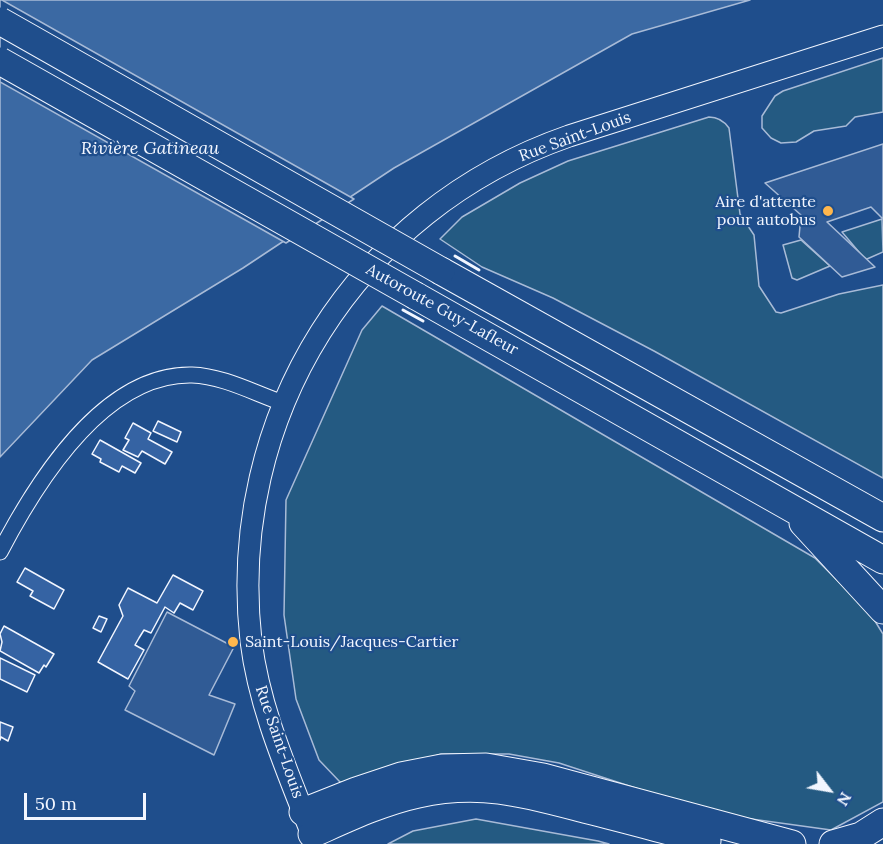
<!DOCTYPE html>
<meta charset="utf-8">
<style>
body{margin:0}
#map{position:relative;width:883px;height:844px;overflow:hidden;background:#1f4e8c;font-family:Lora,serif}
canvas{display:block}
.north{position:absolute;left:799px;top:760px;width:60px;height:60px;-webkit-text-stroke:4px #1f4e8c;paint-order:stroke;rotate:121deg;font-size:16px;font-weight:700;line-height:24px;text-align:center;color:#f2f6ff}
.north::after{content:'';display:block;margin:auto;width:21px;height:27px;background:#f2f6ff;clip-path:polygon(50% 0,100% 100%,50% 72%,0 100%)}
.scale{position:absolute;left:24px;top:793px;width:122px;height:27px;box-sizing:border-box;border:3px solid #f2f6ff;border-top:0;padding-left:8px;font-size:18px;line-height:21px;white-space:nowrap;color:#f2f6ff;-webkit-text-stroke:4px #1f4e8c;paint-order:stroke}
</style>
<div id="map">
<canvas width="883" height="844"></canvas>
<div class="north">N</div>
<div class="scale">50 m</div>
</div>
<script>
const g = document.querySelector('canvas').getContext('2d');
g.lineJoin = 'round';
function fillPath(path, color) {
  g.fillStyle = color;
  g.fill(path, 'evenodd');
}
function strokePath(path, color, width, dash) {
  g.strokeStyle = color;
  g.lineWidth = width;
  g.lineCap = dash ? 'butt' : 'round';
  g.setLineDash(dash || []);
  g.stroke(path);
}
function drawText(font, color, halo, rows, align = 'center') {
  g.font = font + ' Lora,serif';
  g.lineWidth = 4.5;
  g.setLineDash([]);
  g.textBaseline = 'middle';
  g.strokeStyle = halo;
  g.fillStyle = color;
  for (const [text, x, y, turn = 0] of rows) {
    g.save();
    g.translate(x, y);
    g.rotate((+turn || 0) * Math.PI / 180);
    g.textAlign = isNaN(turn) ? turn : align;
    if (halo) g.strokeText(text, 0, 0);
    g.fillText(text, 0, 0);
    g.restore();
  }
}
const green = new Path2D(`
 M 883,58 L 883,112 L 855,117 L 846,126 L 814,131 L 796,142 L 781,143 L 771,138 L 762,128 L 762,116 L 775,96 L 783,91 Z
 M 709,117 C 718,117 724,121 729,128 L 740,214 L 754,235 L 759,286 L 776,312 L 781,313 L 839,294 L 883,285 L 883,478 L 654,351 L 553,298 L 482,267 L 440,239 L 462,217 L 520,183 L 568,161 Z
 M 882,219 L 883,252 L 867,259 L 864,258 L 842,232 Z
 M 801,240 L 830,266 L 797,280 L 792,278 L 783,245 Z
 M 382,306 L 815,558 L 870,613 L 883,634 L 883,802 L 831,830 L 715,814 L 559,763 L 509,754 L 441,754 L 358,782 L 340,782 L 319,760 L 296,699 L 284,615 L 286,500 L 362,330 Z
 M 476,819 L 598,841 L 609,844 L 388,844 L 413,831 Z`);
fillPath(green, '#245a82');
strokePath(green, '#a8bbd7', 1.5);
const parking = new Path2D(`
 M 883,144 L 883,219 L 871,207 L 827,222 L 875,267 L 842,277 L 799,237 L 801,215 L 765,183 Z
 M 167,612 L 234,647 L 209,695 L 235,704 L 214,755 L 125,710 L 135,691 L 129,686 Z`);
fillPath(parking, '#305b95');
strokePath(parking, '#a8bbd7', 1.5);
const water = new Path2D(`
 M 0,0 L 750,0 L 632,34 L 394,168 L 243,268 L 92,360 L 0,457 Z`);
fillPath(water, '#3b69a3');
strokePath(water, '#a8bbd7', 1.5);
const pier = new Path2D(`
 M 0,0 L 2,0 L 354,199 L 286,243 L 0,82 Z`);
fillPath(pier, '#1f4e8c');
strokePath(pier, '#a8bbd7', 1.5);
const building = new Path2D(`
 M 158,421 L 181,432 L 177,442 L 153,431 Z
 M 133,423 L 151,433 L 148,439 L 172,452 L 165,464 L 142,451 L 138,457 L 123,450 L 129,440 L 125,438 Z
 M 100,440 L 141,463 L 135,473 L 122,466 L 119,472 L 100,462 L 101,459 L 92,454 Z
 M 25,568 L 64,590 L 54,609 L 30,596 L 33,591 L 17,582 Z
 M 173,575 L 203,591 L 193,610 L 180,603 L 174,613 L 165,607 L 151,633 L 144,630 L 139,638 L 135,645 L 144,650 L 128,679 L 98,662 L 123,616 L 119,605 L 128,588 L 157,603 Z
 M 99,616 L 107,619 L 101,632 L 93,628 Z
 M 4,626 L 54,654 L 46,667 L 44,665 L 39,673 L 0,651 L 2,642 L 0,634 Z
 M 0,658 L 35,675 L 27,692 L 0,679 Z
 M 0,722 L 13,727 L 8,741 L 1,737 L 0,740 Z`);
fillPath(building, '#3563a3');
strokePath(building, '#f2f6ff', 1.5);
const minor = new Path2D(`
 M 0,552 C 36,483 103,373 192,375 C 223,376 254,393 283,403`);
const secondary = new Path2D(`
 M 309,827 C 285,766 259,706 251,641 C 226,416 356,210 569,136 L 883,36`);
const motorway = new Path2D(`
 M 441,271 L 883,518
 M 416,296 L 883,560
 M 803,523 L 883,610
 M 303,812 L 356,791 L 401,776 L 442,768 L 486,767 L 543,777 L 792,844
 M 312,834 C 346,819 381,802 418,794 C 482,780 527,794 588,810 C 628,820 668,831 707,841
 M 833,844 L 861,836 L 883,822`);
strokePath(minor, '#f2f6ff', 17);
strokePath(secondary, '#f2f6ff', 23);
strokePath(motorway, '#f2f6ff', 29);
strokePath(minor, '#1f4e8c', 15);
strokePath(secondary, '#1f4e8c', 21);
strokePath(motorway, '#1f4e8c', 27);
const motorwayBridge = new Path2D(`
 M 0,21 L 441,271
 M 0,61 L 416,296`);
strokePath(motorwayBridge, '#f2f6ff', 29, []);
strokePath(motorwayBridge, '#1f4e8c', 27);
strokePath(new Path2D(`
 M 455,256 L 479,270
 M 403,310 L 423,321`), '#f2f6ff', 3);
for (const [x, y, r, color] of [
 [828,211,6,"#ffb74d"],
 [233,642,6,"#ffb74d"]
]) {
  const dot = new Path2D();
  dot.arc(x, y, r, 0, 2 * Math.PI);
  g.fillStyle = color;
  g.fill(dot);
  strokePath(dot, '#1f4e8c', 2);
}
drawText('16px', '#f2f6ff', '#1f4e8c', [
 ["Rue Saint-Louis",575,137,-20],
 ["Autoroute Guy-Lafleur",442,310,29],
 ["Rue Saint-Louis",279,742,71]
]);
drawText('16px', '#f2f6ff', '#1f4e8c', [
 ["Aire d'attente",816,202],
 ["pour autobus",816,220],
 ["Saint-Louis/Jacques-Cartier",245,642,"left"]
], 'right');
drawText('italic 18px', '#f2f6ff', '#1f4e8c', [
 ["Rivière Gatineau",150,149]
]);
</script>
